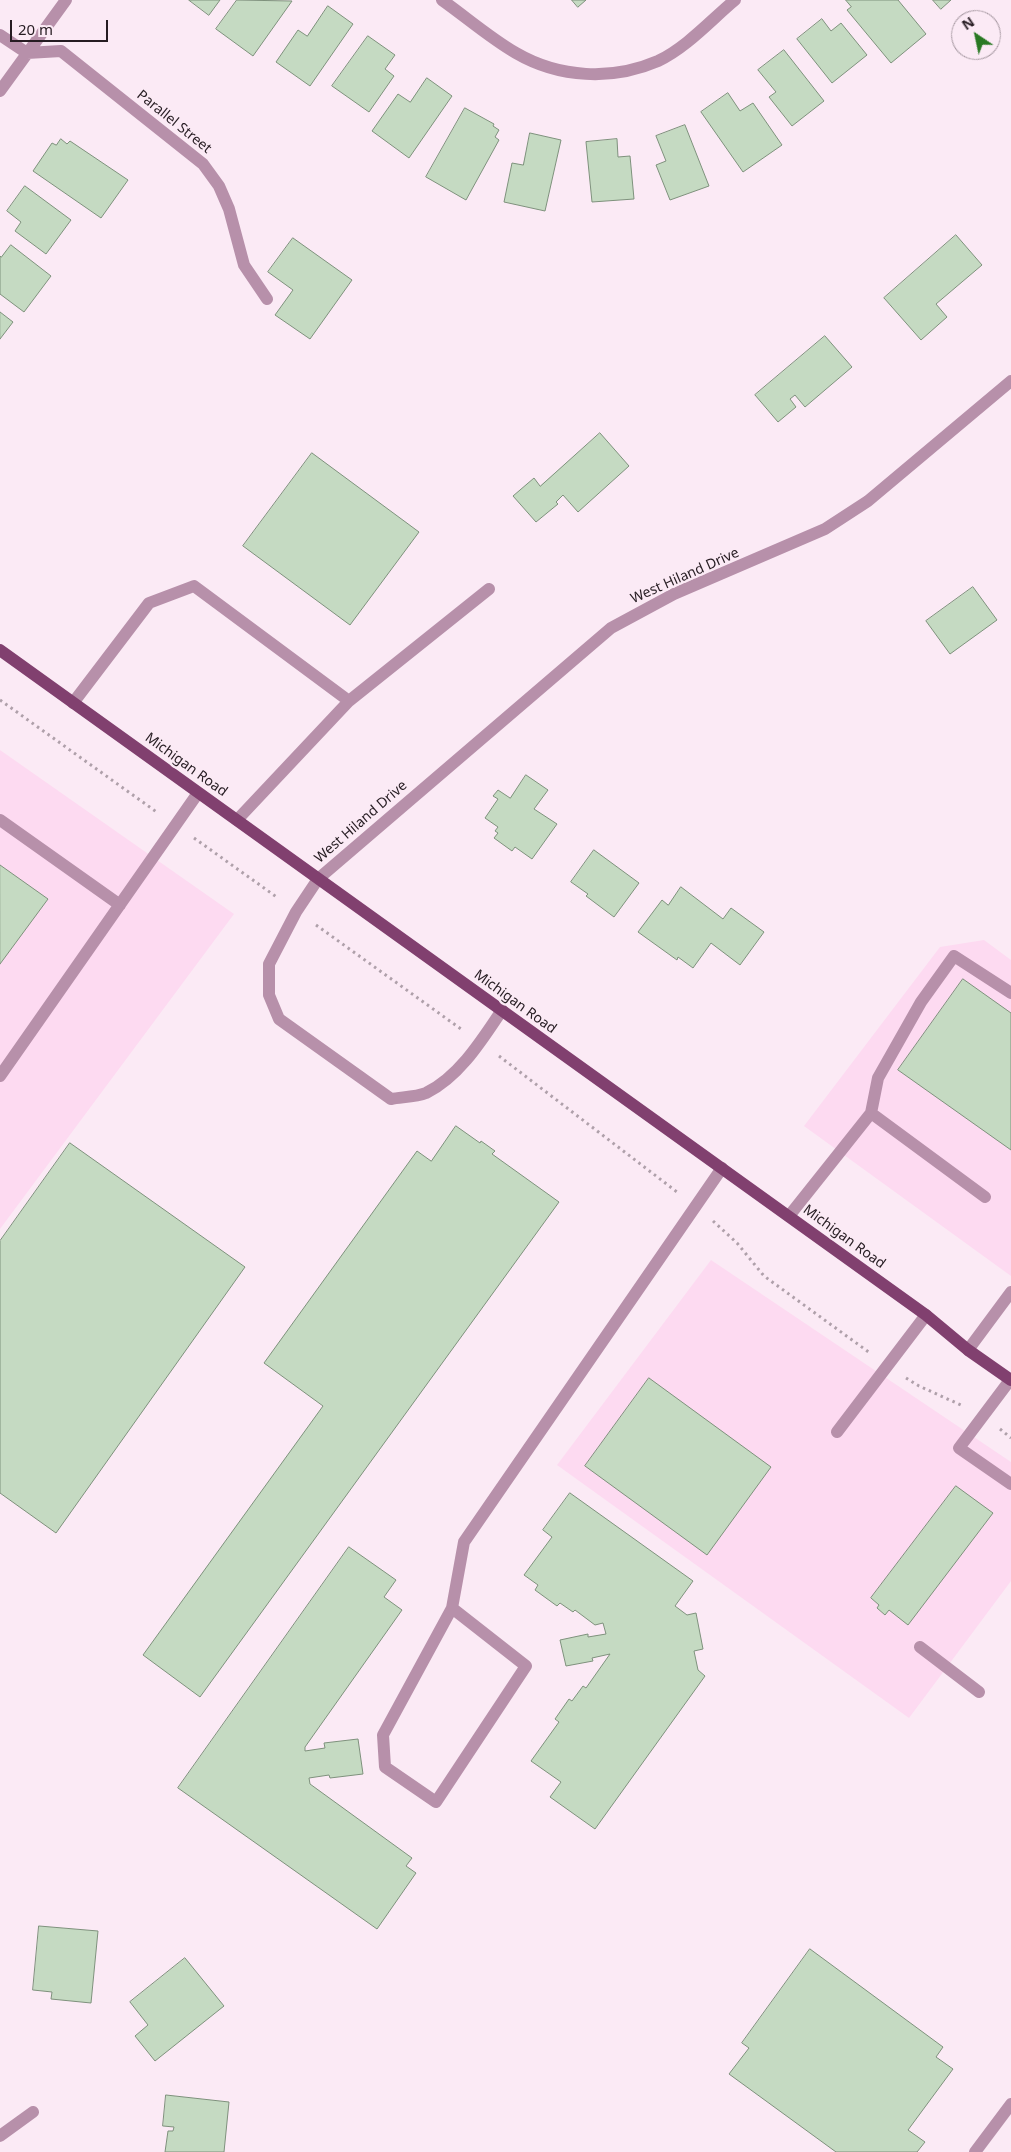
<!DOCTYPE html>
<style>
body{margin:0}
#map{position:relative;width:1011px;height:2152px;overflow:hidden;background:#fbeaf5;font-family:"Noto Sans",sans-serif}
canvas{display:block}
.north{position:absolute;left:951px;top:10px;width:50px;height:50px;box-sizing:border-box;background:#fbeaf5;border:1px solid #a698a1;border-radius:50%;rotate:326deg;font-size:14px;font-weight:700;line-height:20px;text-align:center;color:#261c22}
.north::after{content:'';display:block;margin:auto;width:18px;height:22px;background:#297923;clip-path:polygon(50% 0,100% 100%,50% 72%,0 100%)}
.scale{position:absolute;left:10px;top:20px;width:98px;height:22px;box-sizing:border-box;border:2px solid #261c22;border-top:0;padding-left:6px;font-size:15px;line-height:18px;white-space:nowrap;color:#261c22;-webkit-text-stroke:4px #fbeaf5;paint-order:stroke}
</style>
<div id="map">
<canvas width="1011" height="2152"></canvas>
<div class="north">N</div>
<div class="scale">20 m</div>
</div>
<script>
const g = document.querySelector('canvas').getContext('2d');
g.lineJoin = 'round';
function fillPath(path, color) {
  g.fillStyle = color;
  g.fill(path, 'evenodd');
}
function strokePath(path, color, width, dash) {
  g.strokeStyle = color;
  g.lineWidth = width;
  g.lineCap = dash ? 'butt' : 'round';
  g.setLineDash(dash || []);
  g.stroke(path);
}
function drawText(font, color, halo, rows, align = 'center') {
  g.font = font + ' "Noto Sans",sans-serif';
  g.lineWidth = 4.5;
  g.setLineDash([]);
  g.textBaseline = 'middle';
  g.strokeStyle = halo;
  g.fillStyle = color;
  for (const [text, x, y, turn = 0] of rows) {
    g.save();
    g.translate(x, y);
    g.rotate((+turn || 0) * Math.PI / 180);
    g.textAlign = isNaN(turn) ? turn : align;
    if (halo) g.strokeText(text, 0, 0);
    g.fillText(text, 0, 0);
    g.restore();
  }
}
fillPath(new Path2D(`
 M 0,750 L 234,914 L 0,1229 Z
 M 984,940 L 1011,960 L 1011,1276 L 804,1126 L 940,947 Z
 M 711,1260 L 1011,1462 L 1011,1581 L 909,1718 L 557,1465 Z`), '#fddaf1');
const building = new Path2D(`
 M 189,0 L 220,0 L 209,15 Z
 M 237,0 L 292,1 L 253,56 L 216,29 Z
 M 572,0 L 586,0 L 578,7 Z
 M 846,0 L 898,0 L 926,34 L 891,63 L 847,10 L 851,7 Z
 M 933,0 L 951,0 L 941,9 Z
 M 328,6 L 353,24 L 310,86 L 276,62 L 298,30 L 307,36 Z
 M 822,19 L 831,31 L 841,23 L 867,55 L 832,83 L 797,39 Z
 M 368,36 L 395,55 L 385,69 L 394,76 L 369,112 L 332,86 Z
 M 784,50 L 824,101 L 792,126 L 769,97 L 776,92 L 758,70 Z
 M 427,78 L 452,96 L 409,158 L 372,131 L 398,94 L 410,102 Z
 M 728,93 L 740,111 L 753,103 L 782,145 L 743,172 L 701,112 Z
 M 465,108 L 494,124 L 493,126 L 499,130 L 495,137 L 499,140 L 466,200 L 426,177 Z
 M 685,125 L 709,186 L 670,200 L 656,165 L 666,161 L 656,136 Z
 M 530,133 L 561,140 L 545,211 L 504,202 L 512,163 L 523,165 Z
 M 61,139 L 67,144 L 70,141 L 128,180 L 101,218 L 33,171 L 52,143 L 56,145 Z
 M 617,139 L 618,157 L 630,156 L 634,199 L 592,202 L 586,142 Z
 M 25,186 L 71,220 L 46,254 L 15,231 L 21,222 L 7,211 Z
 M 956,235 L 982,265 L 936,304 L 947,317 L 921,340 L 884,298 Z
 M 293,238 L 352,280 L 310,339 L 275,315 L 293,290 L 268,272 Z
 M 11,245 L 51,276 L 24,312 L 0,294 L 0,256 L 1,257 Z
 M 0,312 L 13,322 L 0,339 Z
 M 825,336 L 852,367 L 805,407 L 795,395 L 790,399 L 796,407 L 778,422 L 755,395 Z
 M 600,433 L 629,466 L 578,512 L 563,495 L 556,502 L 558,504 L 536,522 L 513,496 L 534,478 L 540,486 Z
 M 312,453 L 419,532 L 350,625 L 243,546 Z
 M 973,587 L 997,620 L 950,654 L 926,621 Z
 M 526,775 L 548,790 L 534,809 L 557,824 L 532,859 L 515,847 L 512,851 L 494,838 L 498,833 L 495,831 L 498,827 L 485,818 L 498,799 L 493,796 L 498,790 L 510,798 Z
 M 594,850 L 639,883 L 614,917 L 586,896 L 588,894 L 571,882 Z
 M 0,865 L 48,899 L 0,964 Z
 M 681,887 L 723,919 L 731,908 L 764,932 L 740,965 L 711,943 L 693,968 L 678,957 L 677,960 L 638,932 L 662,900 L 668,905 Z
 M 963,979 L 1011,1013 L 1011,1150 L 898,1070 Z
 M 456,1126 L 480,1143 L 481,1141 L 495,1151 L 492,1154 L 559,1202 L 200,1697 L 143,1655 L 323,1406 L 264,1363 L 417,1151 L 431,1161 Z
 M 70,1143 L 245,1267 L 56,1533 L 0,1493 L 0,1241 Z
 M 649,1378 L 771,1467 L 707,1555 L 585,1466 Z
 M 956,1486 L 993,1513 L 908,1625 L 889,1610 L 885,1615 L 877,1608 L 879,1605 L 871,1598 Z
 M 570,1493 L 693,1581 L 675,1606 L 687,1615 L 696,1613 L 703,1649 L 694,1651 L 698,1670 L 705,1676 L 595,1829 L 550,1797 L 561,1782 L 531,1761 L 559,1722 L 555,1719 L 569,1699 L 572,1701 L 583,1686 L 586,1688 L 610,1654 L 592,1658 L 593,1661 L 566,1666 L 560,1640 L 588,1634 L 588,1637 L 606,1634 L 603,1623 L 595,1625 L 575,1610 L 573,1612 L 560,1603 L 557,1606 L 535,1590 L 538,1585 L 524,1575 L 552,1537 L 543,1530 Z
 M 349,1547 L 396,1580 L 384,1597 L 402,1610 L 305,1747 L 305,1751 L 325,1748 L 324,1743 L 358,1739 L 363,1774 L 330,1778 L 329,1775 L 309,1778 L 310,1784 L 412,1858 L 406,1866 L 416,1873 L 377,1929 L 178,1788 Z
 M 39,1926 L 98,1931 L 91,2003 L 51,1999 L 52,1992 L 33,1990 Z
 M 810,1949 L 943,2047 L 936,2057 L 953,2069 L 908,2130 L 925,2142 L 917,2152 L 836,2152 L 729,2074 L 749,2048 L 742,2043 Z
 M 185,1958 L 224,2006 L 155,2061 L 135,2036 L 148,2025 L 130,2002 Z
 M 166,2095 L 229,2102 L 224,2152 L 165,2152 L 168,2131 L 173,2131 L 174,2127 L 163,2126 Z`);
fillPath(building, '#c5dac2');
strokePath(building, '#7e917c', 1);
strokePath(new Path2D(`
 M 0,700 L 158,813
 M 194,838 L 278,898
 M 316,925 L 461,1029
 M 499,1056 L 677,1192
 M 713,1221 L 737,1243 L 764,1276 L 870,1353
 M 906,1378 L 919,1386 L 963,1406
 M 1000,1429 L 1011,1438`), '#afa0aa', 3, [2.5, 4]);
strokePath(new Path2D(`
 M 73,703 L 149,603 L 194,586 L 349,701
 M 0,820 L 120,905
 M 237,820 L 349,701 L 489,589
 M 318,879 L 296,912 L 269,964 L 269,995 L 279,1019 L 391,1099 C 402,1097 416,1097 426,1093 C 459,1077 482,1040 502,1010
 M 0,1076 L 198,793
 M 871,1113 L 878,1078 L 921,1002 L 954,956 L 1011,993
 M 789,1216 L 871,1113 L 985,1197
 M 968,1350 L 1011,1292
 M 1010,1380 L 959,1448 L 1011,1484
 M 837,1432 L 926,1315
 M 452,1608 L 526,1666 L 436,1802 L 385,1767 L 383,1735 L 452,1608 L 464,1542 L 722,1168
 M 920,1647 L 979,1692
 M 975,2152 L 1011,2104`), '#b790aa', 12);
strokePath(new Path2D(`
 M 442,0 C 466,17 490,38 516,53 C 559,78 612,81 658,61 C 686,48 711,20 735,0
 M 0,35 L 27,53 L 61,51 L 203,164 L 219,186 L 229,209 L 244,265 L 267,299
 M 0,91 L 66,0
 M 318,879 L 611,628 L 674,594 L 825,529 L 868,501 L 1011,381
 M 0,2136 L 33,2112`), '#b790aa', 12);
strokePath(new Path2D(`
 M 0,650 L 926,1315 L 968,1350 L 1011,1380`), '#81406f', 12);
drawText('14px', '#261c22', '#fbeaf5', [
 ["Parallel Street",174,122,39],
 ["West Hiland Drive",685,576,-24],
 ["Michigan Road",186,765,36],
 ["West Hiland Drive",361,822,-41],
 ["Michigan Road",515,1002,36],
 ["Michigan Road",844,1237,36]
]);
</script>
